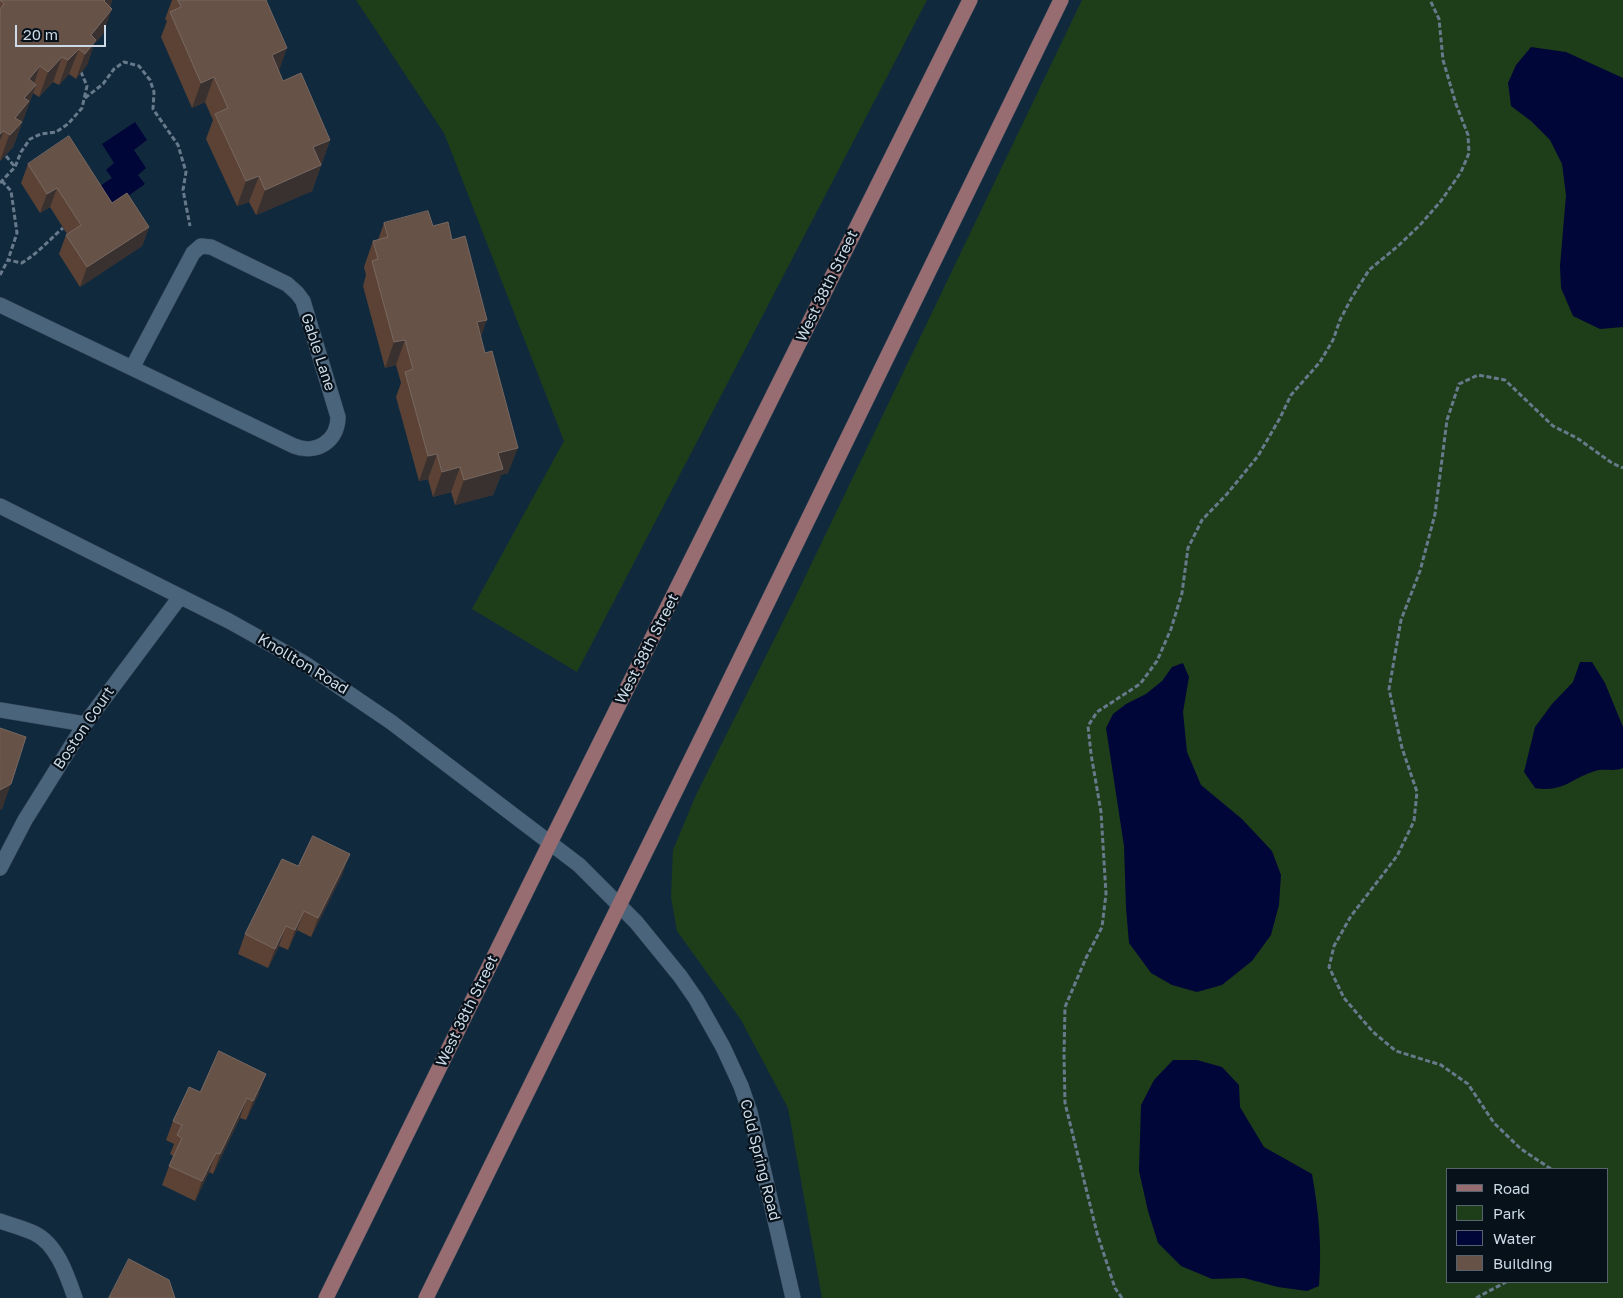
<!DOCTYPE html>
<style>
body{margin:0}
#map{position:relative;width:1623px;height:1298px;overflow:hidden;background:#11293d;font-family:"Golos Text",sans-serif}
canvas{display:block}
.legend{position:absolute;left:1446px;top:1168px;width:162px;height:115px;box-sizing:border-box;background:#07111a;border:1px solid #56626c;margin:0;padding:6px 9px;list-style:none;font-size:15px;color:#cddbe8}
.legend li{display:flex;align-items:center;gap:10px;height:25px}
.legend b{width:25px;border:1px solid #56626c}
.scale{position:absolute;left:15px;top:25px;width:91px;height:22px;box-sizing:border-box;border:2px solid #cddbe8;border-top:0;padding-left:6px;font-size:15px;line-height:18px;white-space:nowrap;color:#cddbe8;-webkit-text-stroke:4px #07111a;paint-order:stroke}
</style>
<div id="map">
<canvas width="1623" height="1298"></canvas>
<ul class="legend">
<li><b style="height:6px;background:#976d71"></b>Road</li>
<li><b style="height:14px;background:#1e3e1a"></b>Park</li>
<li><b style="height:14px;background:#000637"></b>Water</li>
<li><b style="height:14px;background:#675248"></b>Building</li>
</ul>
<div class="scale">20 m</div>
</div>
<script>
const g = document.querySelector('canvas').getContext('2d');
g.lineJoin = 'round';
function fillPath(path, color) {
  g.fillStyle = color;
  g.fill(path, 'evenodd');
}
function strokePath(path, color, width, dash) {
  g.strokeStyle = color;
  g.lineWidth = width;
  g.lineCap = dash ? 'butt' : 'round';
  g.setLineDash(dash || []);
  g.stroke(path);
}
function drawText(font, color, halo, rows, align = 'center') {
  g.font = font + ' "Golos Text",sans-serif';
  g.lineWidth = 4.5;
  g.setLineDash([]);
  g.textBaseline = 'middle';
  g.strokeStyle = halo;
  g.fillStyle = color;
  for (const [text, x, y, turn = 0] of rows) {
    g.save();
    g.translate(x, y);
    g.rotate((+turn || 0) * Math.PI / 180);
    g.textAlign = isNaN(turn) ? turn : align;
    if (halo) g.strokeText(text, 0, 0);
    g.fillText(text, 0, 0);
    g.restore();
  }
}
fillPath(new Path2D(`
 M 356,0 L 927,0 L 577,672 L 472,609 L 564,441 L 444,133 Z
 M 1082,0 L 1623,0 L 1623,1298 L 822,1298 L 788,1108 L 741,1020 L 677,931 L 671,897 L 673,850 L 696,795 L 795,598 ZM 1447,1169 L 1607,1169 L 1607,1282 L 1447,1282 Z`), '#1e3e1a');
fillPath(new Path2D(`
 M 1531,47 L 1566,52 L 1623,78 L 1623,327 L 1600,329 L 1573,316 L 1561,288 L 1560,266 L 1566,195 L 1562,164 L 1550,140 L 1531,121 L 1511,106 L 1508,83 L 1516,65 Z
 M 135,122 L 147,140 L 134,150 L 146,168 L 138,175 L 145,184 L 114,206 L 100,186 L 112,178 L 106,170 L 114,163 L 102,144 Z
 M 1580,662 L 1592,662 L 1605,683 L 1623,727 L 1623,768 C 1614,772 1605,768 1595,771 C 1572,778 1563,793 1535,788 L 1524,772 L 1535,727 L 1552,704 L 1573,682 Z
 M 1183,663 L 1189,677 L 1183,712 L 1187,752 L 1201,785 L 1242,819 L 1272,851 L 1281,875 L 1279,905 L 1271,935 L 1252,961 L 1222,985 L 1197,992 L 1172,985 L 1151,973 L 1129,943 L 1126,908 L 1124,846 L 1106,728 L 1113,714 L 1126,704 L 1146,694 L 1162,681 L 1172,667 Z
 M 1173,1060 L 1197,1060 L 1222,1067 L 1239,1085 L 1240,1107 L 1264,1147 L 1312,1174 C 1319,1214 1322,1245 1319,1286 L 1307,1291 L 1278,1287 L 1244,1278 L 1212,1279 L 1181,1266 L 1158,1243 L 1148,1211 L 1139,1171 L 1141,1105 L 1154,1080 Z`), '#000637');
const minor = new Path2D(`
 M 201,246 L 211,247 L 287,284 L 297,293 L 303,301 L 338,417 C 338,441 316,455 294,446 L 132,368 L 193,253 Z
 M 0,305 L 132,368
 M 0,506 L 229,621 L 304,663 L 391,722 L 579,865 L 636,922 L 680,976 L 696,999 L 723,1047 L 741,1086 L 750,1112 L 793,1298
 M 0,710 L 85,724
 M 0,868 L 25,820 L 85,724 L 180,597
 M 0,1221 C 11,1225 23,1228 34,1233 C 57,1244 67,1275 75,1298`);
const major = new Path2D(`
 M 326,1298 L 550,843 L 970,0
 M 426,1298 L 704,733 L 1061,0`);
strokePath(minor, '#354656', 16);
strokePath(major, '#354656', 16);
strokePath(new Path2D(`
 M 85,98 L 103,84 L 114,69 L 124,62 L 139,66 L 150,80 L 154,92 L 153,109 L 178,145 L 186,172 L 183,190 L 190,226
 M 6,156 L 15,167
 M 2,181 L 11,191 L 17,233 L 8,260
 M 0,183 L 15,167 L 21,152 L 30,139 L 41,134 L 56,132 L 68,124 L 82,108 L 87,86 L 81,72
 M 0,275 L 8,260 L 22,263 C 39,252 48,241 63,228
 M 1551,1169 L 1521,1149 L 1494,1123 L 1468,1084 L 1441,1065 L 1396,1051 L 1373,1032 L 1344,998 L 1329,967 L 1334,946 L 1351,916 L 1397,856 L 1414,821 L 1417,792 L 1402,748 L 1389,689 L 1401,620 L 1420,571 L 1435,514 L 1447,420 L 1459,384 L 1478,375 L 1505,380 L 1553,426 L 1577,438 L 1612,463 L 1623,468
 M 1122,1298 L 1115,1288 L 1097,1233 L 1065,1103 L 1064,1055 L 1065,1007 L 1086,958 L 1102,927 L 1106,894 L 1101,812 L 1091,754 L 1088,726 L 1097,712 L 1140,684 L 1157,661 L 1171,629 L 1182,593 L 1188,548 L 1202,520 L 1227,494 L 1258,456 L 1280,418 L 1291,395 L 1320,362 L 1333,340 L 1340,320 L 1351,299 L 1369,270 L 1398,246 L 1420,225 L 1441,201 L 1461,172 L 1469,153 L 1468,135 L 1456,104 L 1443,60 L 1439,19 L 1430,0
 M 1476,1298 L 1506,1282`), '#677a8b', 3, [5, 2.5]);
strokePath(minor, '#4a647b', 15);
strokePath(major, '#976d71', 15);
fillPath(new Path2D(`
 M 0,0 L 112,0 L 103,34 L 94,44 L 87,65 L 76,79 L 69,74 L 59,85 L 53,82 L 39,97 L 33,93 L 13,147 L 0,161 Z
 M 172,0 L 266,0 L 279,71 L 283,81 L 330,140 L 312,191 L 256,215 L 249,202 L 237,206 L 206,139 L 213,120 L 205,102 L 192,108 L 161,37 L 167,21 L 165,19 Z
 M 28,164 L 112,203 L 149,227 L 142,246 L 80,287 L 59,254 L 66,235 L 67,234 L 50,207 L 40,213 L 21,183 Z
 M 384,223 L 433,226 L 452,240 L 481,338 L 508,473 L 501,475 L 493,495 L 455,505 L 451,492 L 433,497 L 428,479 L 419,481 L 396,397 L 401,383 L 396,365 L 385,368 L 363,286 L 366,275 L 364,267 L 373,241 L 378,240 Z
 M 298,866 L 343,873 L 311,937 L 297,930 L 288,950 L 279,946 L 268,968 L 238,954 L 245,934 Z
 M 200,1092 L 259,1093 L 246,1120 L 240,1118 L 213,1174 L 209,1172 L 195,1201 L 162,1185 L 173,1156 L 170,1154 L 174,1144 L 166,1140 L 173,1121 Z`), '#5b4235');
fillPath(new Path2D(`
 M 105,0 L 112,0 L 109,10 L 95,26 Z
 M 112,9 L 103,34 L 94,44 L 87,65 L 76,79 L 85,54 L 91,35 Z
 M 287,48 L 278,74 L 272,55 Z
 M 79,49 L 69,74 L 59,85 L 68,60 Z
 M 62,57 L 53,82 L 39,97 L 48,72 Z
 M 40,66 L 32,89 L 36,85 L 13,147 L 0,161 L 29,79 Z
 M 214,77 L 205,102 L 192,108 L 201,83 Z
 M 4,131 L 0,140 L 0,134 Z
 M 330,140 L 321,165 L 313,147 Z
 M 321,165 L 312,191 L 256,215 L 265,190 Z
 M 259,176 L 249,202 L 237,206 L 246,181 Z
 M 57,188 L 50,207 L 40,213 L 47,194 Z
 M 149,227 L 142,246 L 80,287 L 87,267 Z
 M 487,320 L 478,345 L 477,322 Z
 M 405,340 L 396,365 L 385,368 L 394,342 Z
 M 518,448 L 508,473 L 501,475 L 493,495 L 455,505 L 464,480 L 498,453 Z
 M 437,454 L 428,479 L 419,481 L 428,456 Z
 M 460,467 L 451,492 L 433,497 L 442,472 Z
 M 11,784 L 2,809 L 0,810 L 0,790 Z
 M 350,854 L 343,873 L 311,937 L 318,918 Z
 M 304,911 L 297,930 L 288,950 L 295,930 Z
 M 286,926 L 279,946 L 268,968 L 275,949 Z
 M 266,1074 L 259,1093 L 246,1120 L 253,1101 Z
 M 247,1098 L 240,1118 L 213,1174 L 220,1154 Z
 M 216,1153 L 209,1172 L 195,1201 L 202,1181 Z`), '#383130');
const building = new Path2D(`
 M 0,0 L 105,0 L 104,1 L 112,9 L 91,35 L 96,40 L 85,54 L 79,49 L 68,60 L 62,57 L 48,72 L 40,66 L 29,79 L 36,85 L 24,98 L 29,101 L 15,118 L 22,122 L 10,135 L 4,131 L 0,134 L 0,9 L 4,4 Z
 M 178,0 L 266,0 L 287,48 L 272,55 L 283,81 L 301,73 L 330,140 L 313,147 L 321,165 L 265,190 L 259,176 L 246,181 L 215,114 L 228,108 L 214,77 L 201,83 L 170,12 L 181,7 Z
 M 69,136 L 112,203 L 127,193 L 149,227 L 87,267 L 66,235 L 81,225 L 57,188 L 47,194 L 28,164 Z
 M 428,211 L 433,226 L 448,222 L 452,240 L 465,236 L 487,320 L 477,322 L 485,353 L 492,351 L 518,448 L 498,453 L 503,469 L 464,480 L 460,467 L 442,472 L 437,454 L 428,456 L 405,372 L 413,369 L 405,340 L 394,342 L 372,261 L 378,259 L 373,241 L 388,237 L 384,223 Z
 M 0,728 L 26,737 L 11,784 L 0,790 Z
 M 313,836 L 350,854 L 318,918 L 304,911 L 295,930 L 286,926 L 275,949 L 245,934 L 282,859 L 298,866 Z
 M 219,1051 L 266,1074 L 253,1101 L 247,1098 L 220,1154 L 216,1153 L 202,1181 L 169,1166 L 182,1138 L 177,1135 L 182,1125 L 173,1121 L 189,1087 L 200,1092 Z
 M 129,1259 L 169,1280 L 175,1298 L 109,1298 Z`);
fillPath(building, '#675248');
strokePath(building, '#776861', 1);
drawText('15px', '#cddbe8', '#07111a', [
 ["West 38th Street",827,286,-64],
 ["Gable Lane",318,352,72],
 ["West 38th Street",647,649,-63],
 ["Knollton Road",303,664,31],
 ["Boston Court",84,728,-56],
 ["West 38th Street",467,1011,-64],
 ["Cold Spring Road",760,1160,76]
]);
</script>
